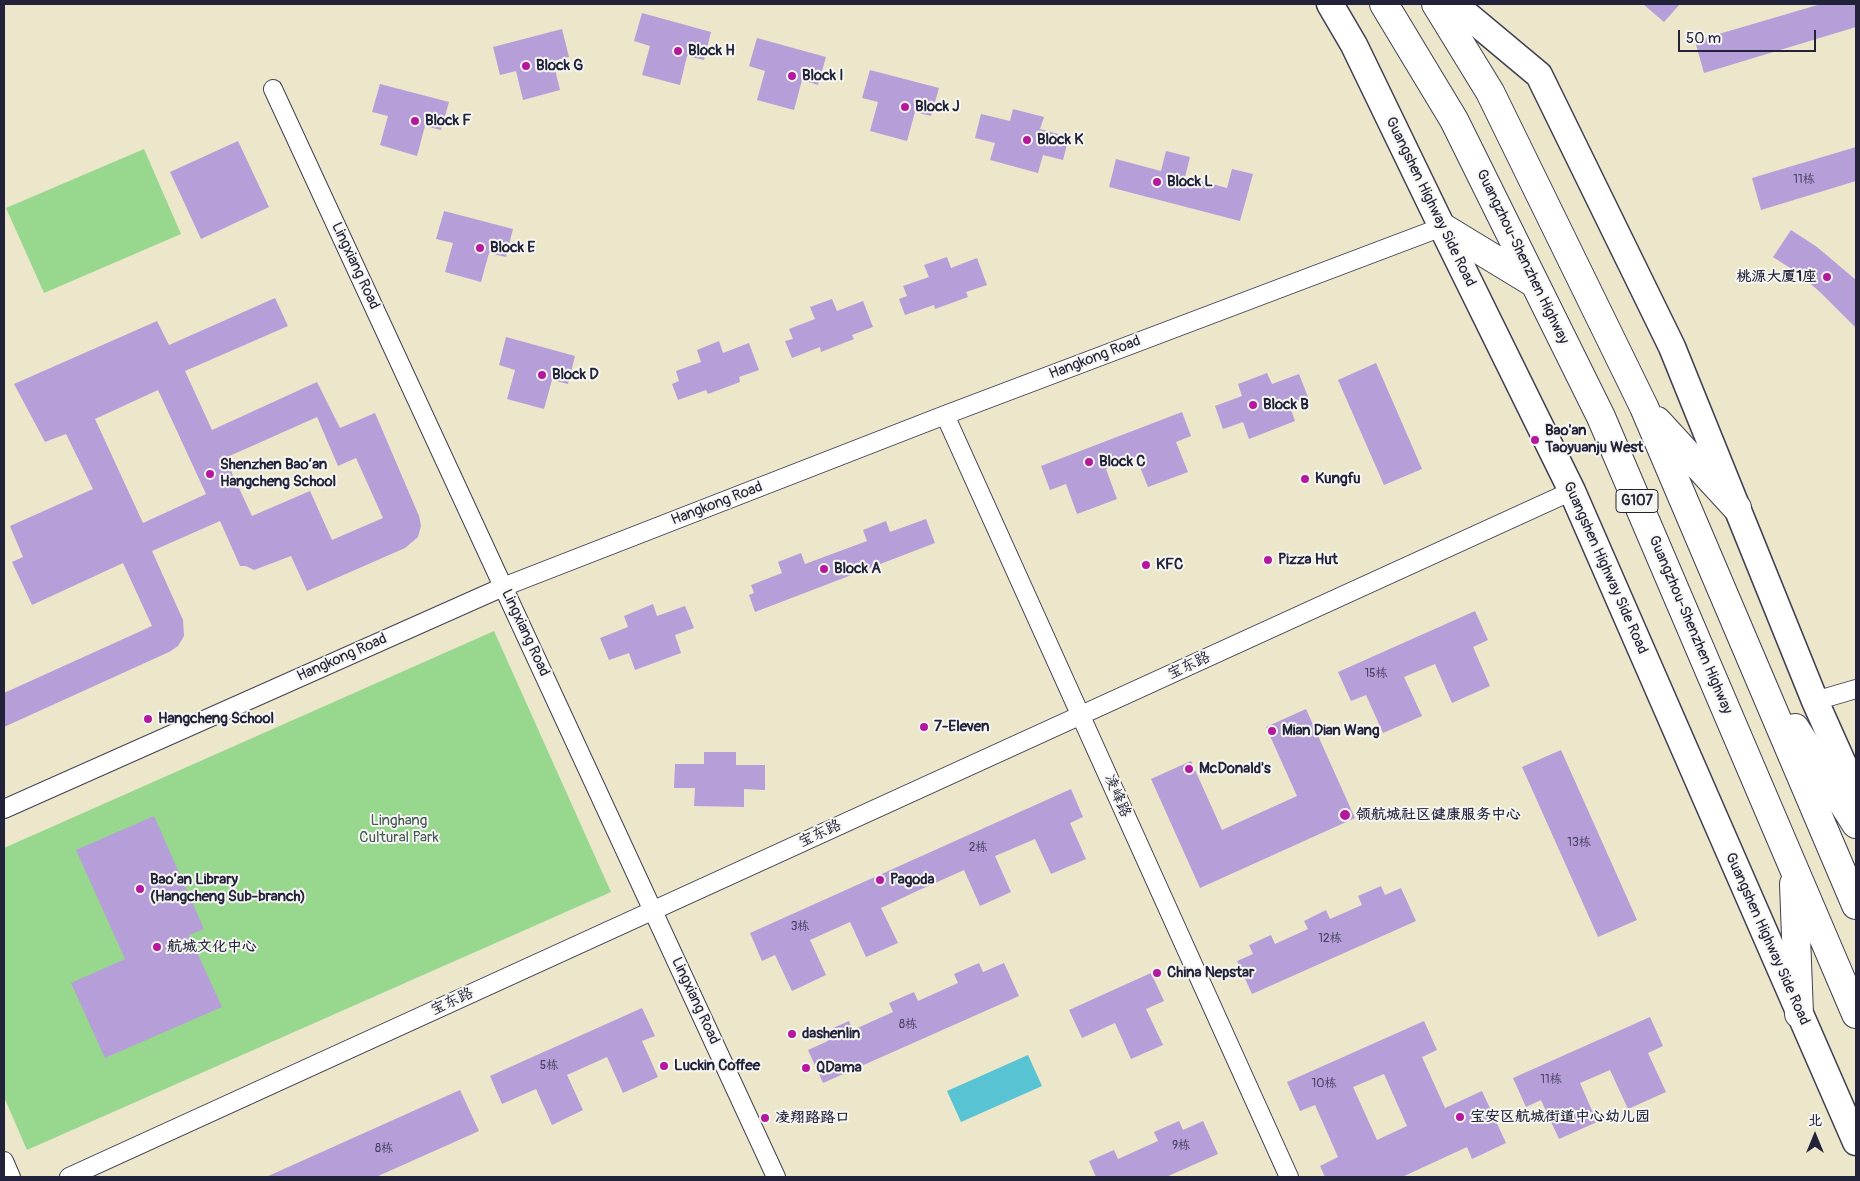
<!DOCTYPE html>
<meta charset="utf-8">
<style>
body{margin:0}
#map{position:relative;width:1860px;height:1181px;overflow:hidden;background:#ece6cb;font-family:Pangolin,"LXGW WenKai TC",sans-serif}
canvas{display:block}
.frame{position:absolute;inset:0;border:5px solid #22223b;pointer-events:none}
.north{position:absolute;left:1790px;top:1111px;width:50px;height:50px;-webkit-text-stroke:4px #f6f6f2;paint-order:stroke;rotate:0deg;font-size:14px;font-weight:700;line-height:20px;text-align:center;color:#22223b}
.north::after{content:'';display:block;margin:auto;width:18px;height:22px;background:#22223b;clip-path:polygon(50% 0,100% 100%,50% 72%,0 100%)}
.scale{position:absolute;left:1678px;top:30px;width:138px;height:22px;box-sizing:border-box;border:2px solid #22223b;border-top:0;padding-left:6px;font-size:15px;line-height:18px;white-space:nowrap;color:#22223b;-webkit-text-stroke:4px #f6f6f2;paint-order:stroke}
</style>
<div id="map">
<canvas width="1860" height="1181"></canvas>
<div class="frame"></div>
<div class="north">北</div>
<div class="scale">50 m</div>
</div>
<script>
const g = document.querySelector('canvas').getContext('2d');
g.lineJoin = 'round';
function fillPath(path, color) {
  g.fillStyle = color;
  g.fill(path, 'evenodd');
}
function strokePath(path, color, width, dash) {
  g.strokeStyle = color;
  g.lineWidth = width;
  g.lineCap = dash ? 'butt' : 'round';
  g.setLineDash(dash || []);
  g.stroke(path);
}
function drawText(font, color, halo, rows, align = 'center') {
  g.font = font + ' Pangolin,"LXGW WenKai TC",sans-serif';
  g.lineWidth = 4;
  g.setLineDash([]);
  g.textBaseline = 'middle';
  g.strokeStyle = halo;
  g.fillStyle = color;
  for (const [text, x, y, turn = 0] of rows) {
    g.save();
    g.translate(x, y);
    g.rotate((+turn || 0) * Math.PI / 180);
    g.textAlign = isNaN(turn) ? turn : align;
    if (halo) g.strokeText(text, 0, 0);
    g.fillText(text, 0, 0);
    g.restore();
  }
}
fillPath(new Path2D(`
 M 144,149 L 181,234 L 44,293 L 6,208 Z
 M 494,631 L 611,892 L 27,1150 L 4,1097 L 4,848 Z`), '#98d88e');
fillPath(new Path2D(`
 M 1028,1055 L 1042,1086 L 961,1122 L 947,1091 Z`), '#58c3d3');
fillPath(new Path2D(`
 M 1643,4 L 1680,4 L 1664,22 Z
 M 1821,4 L 1856,4 L 1856,27 L 1704,73 L 1695,41 Z
 M 642,13 L 711,32 L 704,60 L 687,56 L 680,85 L 642,75 L 650,46 L 634,41 Z
 M 562,29 L 569,57 L 553,61 L 560,90 L 523,100 L 516,71 L 500,75 L 493,47 Z
 M 757,38 L 826,57 L 818,85 L 802,80 L 794,110 L 757,100 L 765,71 L 749,66 Z
 M 870,70 L 939,88 L 931,116 L 915,112 L 907,141 L 870,131 L 878,102 L 862,98 Z
 M 380,84 L 449,102 L 441,130 L 425,126 L 417,156 L 380,145 L 388,116 L 372,112 Z
 M 1013,109 L 1044,117 L 1040,129 L 1069,137 L 1063,160 L 1043,155 L 1038,173 L 990,160 L 995,143 L 975,138 L 981,114 L 1010,121 Z
 M 238,141 L 269,207 L 201,239 L 170,172 Z
 M 1856,147 L 1856,181 L 1761,210 L 1752,178 Z
 M 1166,151 L 1190,157 L 1185,177 L 1227,188 L 1232,169 L 1253,174 L 1240,221 L 1109,187 L 1116,159 L 1161,171 Z
 M 444,211 L 513,229 L 506,257 L 489,253 L 481,282 L 445,272 L 453,243 L 436,239 Z
 M 1791,230 L 1817,247 L 1856,280 L 1856,328 L 1820,292 L 1798,273 L 1773,257 Z
 M 947,257 L 951,268 L 977,258 L 987,285 L 966,292 L 968,297 L 935,309 L 934,305 L 905,315 L 899,299 L 907,296 L 903,286 L 929,277 L 924,265 Z
 M 275,298 L 288,326 L 185,371 L 212,430 L 317,382 L 340,428 L 375,413 L 419,516 L 421,526 L 418,537 L 405,548 L 307,591 L 291,556 L 254,570 L 246,566 L 240,566 L 220,521 L 152,551 L 183,620 L 184,636 L 178,646 L 169,652 L 4,727 L 4,693 L 152,626 L 123,563 L 32,605 L 12,562 L 23,557 L 10,526 L 93,489 L 66,434 L 45,442 L 14,384 L 157,321 L 169,345 ZM 158,390 L 206,494 L 143,523 L 95,419 ZM 317,417 L 338,466 L 356,458 L 383,518 L 332,540 L 310,491 L 252,516 L 225,458 Z
 M 832,299 L 837,311 L 863,301 L 873,327 L 852,335 L 854,339 L 821,352 L 820,347 L 792,358 L 785,341 L 793,339 L 789,329 L 815,319 L 810,307 Z
 M 506,337 L 575,356 L 568,384 L 552,380 L 544,409 L 507,399 L 515,370 L 499,365 Z
 M 719,341 L 723,353 L 749,343 L 759,370 L 739,377 L 740,382 L 708,394 L 706,390 L 678,400 L 672,384 L 679,381 L 676,371 L 701,362 L 697,350 Z
 M 1376,363 L 1422,469 L 1384,485 L 1338,380 Z
 M 1267,373 L 1272,384 L 1299,374 L 1308,397 L 1289,404 L 1295,421 L 1249,439 L 1243,422 L 1223,429 L 1215,406 L 1242,396 L 1238,384 Z
 M 1182,412 L 1191,436 L 1176,442 L 1188,472 L 1148,487 L 1136,457 L 1106,469 L 1117,499 L 1077,514 L 1066,484 L 1050,490 L 1041,466 Z
 M 926,519 L 935,543 L 755,612 L 749,595 L 754,593 L 751,585 L 782,573 L 778,562 L 801,553 L 805,564 L 867,541 L 863,530 L 886,521 L 890,532 Z
 M 653,604 L 657,616 L 685,606 L 694,628 L 675,635 L 681,653 L 635,670 L 629,653 L 609,660 L 600,638 L 628,627 L 624,616 Z
 M 1475,611 L 1488,640 L 1473,647 L 1490,686 L 1452,703 L 1435,664 L 1404,677 L 1422,716 L 1383,733 L 1366,695 L 1351,701 L 1338,672 Z
 M 1306,709 L 1355,818 L 1200,888 L 1151,779 L 1191,761 L 1222,830 L 1297,796 L 1266,727 Z
 M 1561,750 L 1637,920 L 1598,937 L 1522,767 Z
 M 704,752 L 736,752 L 736,765 L 765,765 L 765,790 L 744,789 L 744,807 L 694,806 L 695,788 L 674,788 L 675,764 L 704,764 Z
 M 1071,789 L 1083,817 L 1070,823 L 1086,859 L 1051,874 L 1035,839 L 995,856 L 1011,892 L 980,906 L 964,870 L 915,892 L 881,908 L 898,943 L 866,957 L 850,922 L 810,940 L 826,975 L 792,991 L 775,955 L 762,961 L 750,933 Z
 M 154,816 L 204,929 L 189,935 L 222,1007 L 105,1058 L 71,983 L 125,959 L 76,850 Z
 M 1381,886 L 1385,895 L 1401,888 L 1416,921 L 1252,994 L 1237,961 L 1253,954 L 1249,945 L 1271,935 L 1275,944 L 1308,929 L 1304,921 L 1326,910 L 1330,919 L 1362,905 L 1358,896 Z
 M 979,963 L 983,972 L 1004,963 L 1019,996 L 823,1083 L 808,1050 L 828,1041 L 824,1032 L 849,1021 L 853,1030 L 893,1012 L 889,1003 L 914,992 L 918,1001 L 958,983 L 954,974 Z
 M 1151,973 L 1164,1001 L 1146,1009 L 1163,1045 L 1131,1059 L 1115,1023 L 1082,1038 L 1069,1010 Z
 M 642,1008 L 655,1036 L 642,1041 L 658,1077 L 623,1093 L 607,1057 L 567,1075 L 583,1110 L 552,1125 L 536,1089 L 502,1104 L 490,1076 Z
 M 1650,1017 L 1663,1046 L 1648,1053 L 1666,1092 L 1628,1109 L 1610,1070 L 1580,1083 L 1597,1122 L 1559,1139 L 1541,1100 L 1526,1107 L 1513,1078 Z
 M 1424,1021 L 1437,1050 L 1422,1057 L 1445,1108 L 1482,1091 L 1506,1143 L 1472,1159 L 1467,1147 L 1402,1177 L 1325,1177 L 1320,1166 L 1338,1157 L 1315,1105 L 1300,1111 L 1287,1082 ZM 1384,1074 L 1407,1126 L 1377,1140 L 1353,1087 Z
 M 460,1090 L 479,1131 L 376,1177 L 266,1177 Z
 M 1179,1121 L 1183,1130 L 1203,1121 L 1218,1154 L 1166,1177 L 1096,1177 L 1089,1161 L 1114,1150 L 1118,1159 L 1158,1141 L 1154,1132 Z`), '#b69ed9');
const minor = new Path2D(`
 M 273,89 L 776,1177
 M 945,415 L 1289,1177
 M 1815,701 L 1856,689
 M 4,809 L 503,587 L 945,415 L 1442,227
 M 4,1161 L 11,1177
 M 69,1177 L 1572,491`);
const primary = new Path2D(`
 M 1330,4 L 1354,45 L 1442,227 L 1572,491 L 1856,1142
 M 1454,4 L 1539,75 L 1672,347 L 1815,701 L 1856,793`);
const trunk = new Path2D(`
 M 1384,4 L 1454,120 L 1601,417 L 1856,1014
 M 1436,4 L 1490,92 L 1644,407 L 1856,905
 M 1442,227 L 1534,283
 M 1657,421 L 1737,508
 M 1795,728 L 1856,824
 M 1794,884 L 1799,1014`);
strokePath(minor, '#403f51', 20);
strokePath(primary, '#403f51', 29);
strokePath(trunk, '#403f51', 30);
strokePath(minor, '#fff', 18);
strokePath(primary, '#fff', 26);
strokePath(trunk, '#fff', 28);
for (const [x, y, r, color] of [
 [678,51,5,"#b5179e"],
 [526,66,5,"#b5179e"],
 [792,76,5,"#b5179e"],
 [905,107,5,"#b5179e"],
 [415,121,5,"#b5179e"],
 [1027,140,5,"#b5179e"],
 [1157,182,5,"#b5179e"],
 [480,248,5,"#b5179e"],
 [1827,277,5,"#b5179e"],
 [542,375,5,"#b5179e"],
 [1253,405,5,"#b5179e"],
 [1535,440,5,"#b5179e"],
 [1089,462,5,"#b5179e"],
 [210,474,5,"#b5179e"],
 [1305,479,5,"#b5179e"],
 [1268,560,5,"#b5179e"],
 [1146,565,5,"#b5179e"],
 [824,569,5,"#b5179e"],
 [148,719,5,"#b5179e"],
 [924,727,5,"#b5179e"],
 [1272,731,5,"#b5179e"],
 [1189,769,5,"#b5179e"],
 [1345,815,6,"#b5179e"],
 [880,880,5,"#b5179e"],
 [140,889,5,"#b5179e"],
 [157,947,5,"#b5179e"],
 [1157,973,5,"#b5179e"],
 [792,1034,5,"#b5179e"],
 [664,1066,5,"#b5179e"],
 [806,1068,5,"#b5179e"],
 [1460,1117,5,"#b5179e"],
 [765,1118,5,"#b5179e"]
]) {
  const dot = new Path2D();
  dot.arc(x, y, r, 0, 2 * Math.PI);
  g.fillStyle = color;
  g.fill(dot);
  strokePath(dot, '#f6f6f2', 2);
}
drawText('12px', '#474162', null, [
 ["11栋",1804,180],
 ["15栋",1376,674],
 ["13栋",1579,843],
 ["2栋",978,848],
 ["3栋",800,927],
 ["12栋",1330,939],
 ["8栋",908,1025],
 ["5栋",549,1066],
 ["11栋",1551,1080],
 ["10栋",1324,1084],
 ["9栋",1181,1146],
 ["8栋",384,1149]
]);
for (const [x, y, w] of [
 [1637,501,42]
]) {
  const box = new Path2D();
  box.roundRect(x - w / 2, y - 11.5, w, 23, 4);
  g.fillStyle = '#f6f6f2';
  g.fill(box);
  strokePath(box, '#22223b', 1);
}
drawText('bold 14px', '#22223b', null, [
 ["G107",1637,501]
]);
drawText('bold 15px', '#22223b', '#f6f6f2', [
 ["Block H",688,51],
 ["Block G",536,66],
 ["Block I",802,76],
 ["Block J",915,107],
 ["Block F",425,121],
 ["Block K",1037,140],
 ["Block L",1167,182],
 ["Block E",490,248],
 ["桃源大厦1座",1817,277,"right"],
 ["Block D",552,375],
 ["Block B",1263,405],
 ["Bao'an",1545,431],
 ["Taoyuanju West",1545,448],
 ["Block C",1099,462],
 ["Shenzhen Bao’an",220,465],
 ["Hangcheng School",220,482],
 ["Kungfu",1315,479],
 ["Pizza Hut",1278,560],
 ["KFC",1156,565],
 ["Block A",834,569],
 ["Hangcheng School",158,719],
 ["7-Eleven",934,727],
 ["Mian Dian Wang",1282,731],
 ["McDonald's",1199,769],
 ["领航城社区健康服务中心",1356,815],
 ["Bao’an Library",150,880],
 ["(Hangcheng Sub-branch)",150,897],
 ["Pagoda",890,880],
 ["航城文化中心",167,947],
 ["China Nepstar",1167,973],
 ["dashenlin",802,1034],
 ["Luckin Coffee",674,1066],
 ["QDama",816,1068],
 ["宝安区航城街道中心幼儿园",1470,1117],
 ["凌翔路路口",775,1118]
], 'left');
drawText('15px', '#22223b', '#f6f6f2', [
 ["Guangshen Highway Side Road",1430,202,64],
 ["Guangzhou-Shenzhen Highway",1522,257,64],
 ["Lingxiang Road",355,266,65],
 ["Hangkong Road",1095,358,-21],
 ["Hangkong Road",717,504,-21],
 ["Guangshen Highway Side Road",1605,568,66],
 ["Guangzhou-Shenzhen Highway",1690,625,67],
 ["Lingxiang Road",525,633,65],
 ["Hangkong Road",342,658,-24],
 ["宝东路",1189,666,-25],
 ["凌峰路",1117,796,66],
 ["宝东路",820,834,-25],
 ["Guangshen Highway Side Road",1767,939,66],
 ["Lingxiang Road",695,1001,65],
 ["宝东路",452,1002,-25]
]);
drawText('15px', '#455954', '#f6f6f2', [
 ["Linghang",399,821],
 ["Cultural Park",399,838]
]);
</script>
